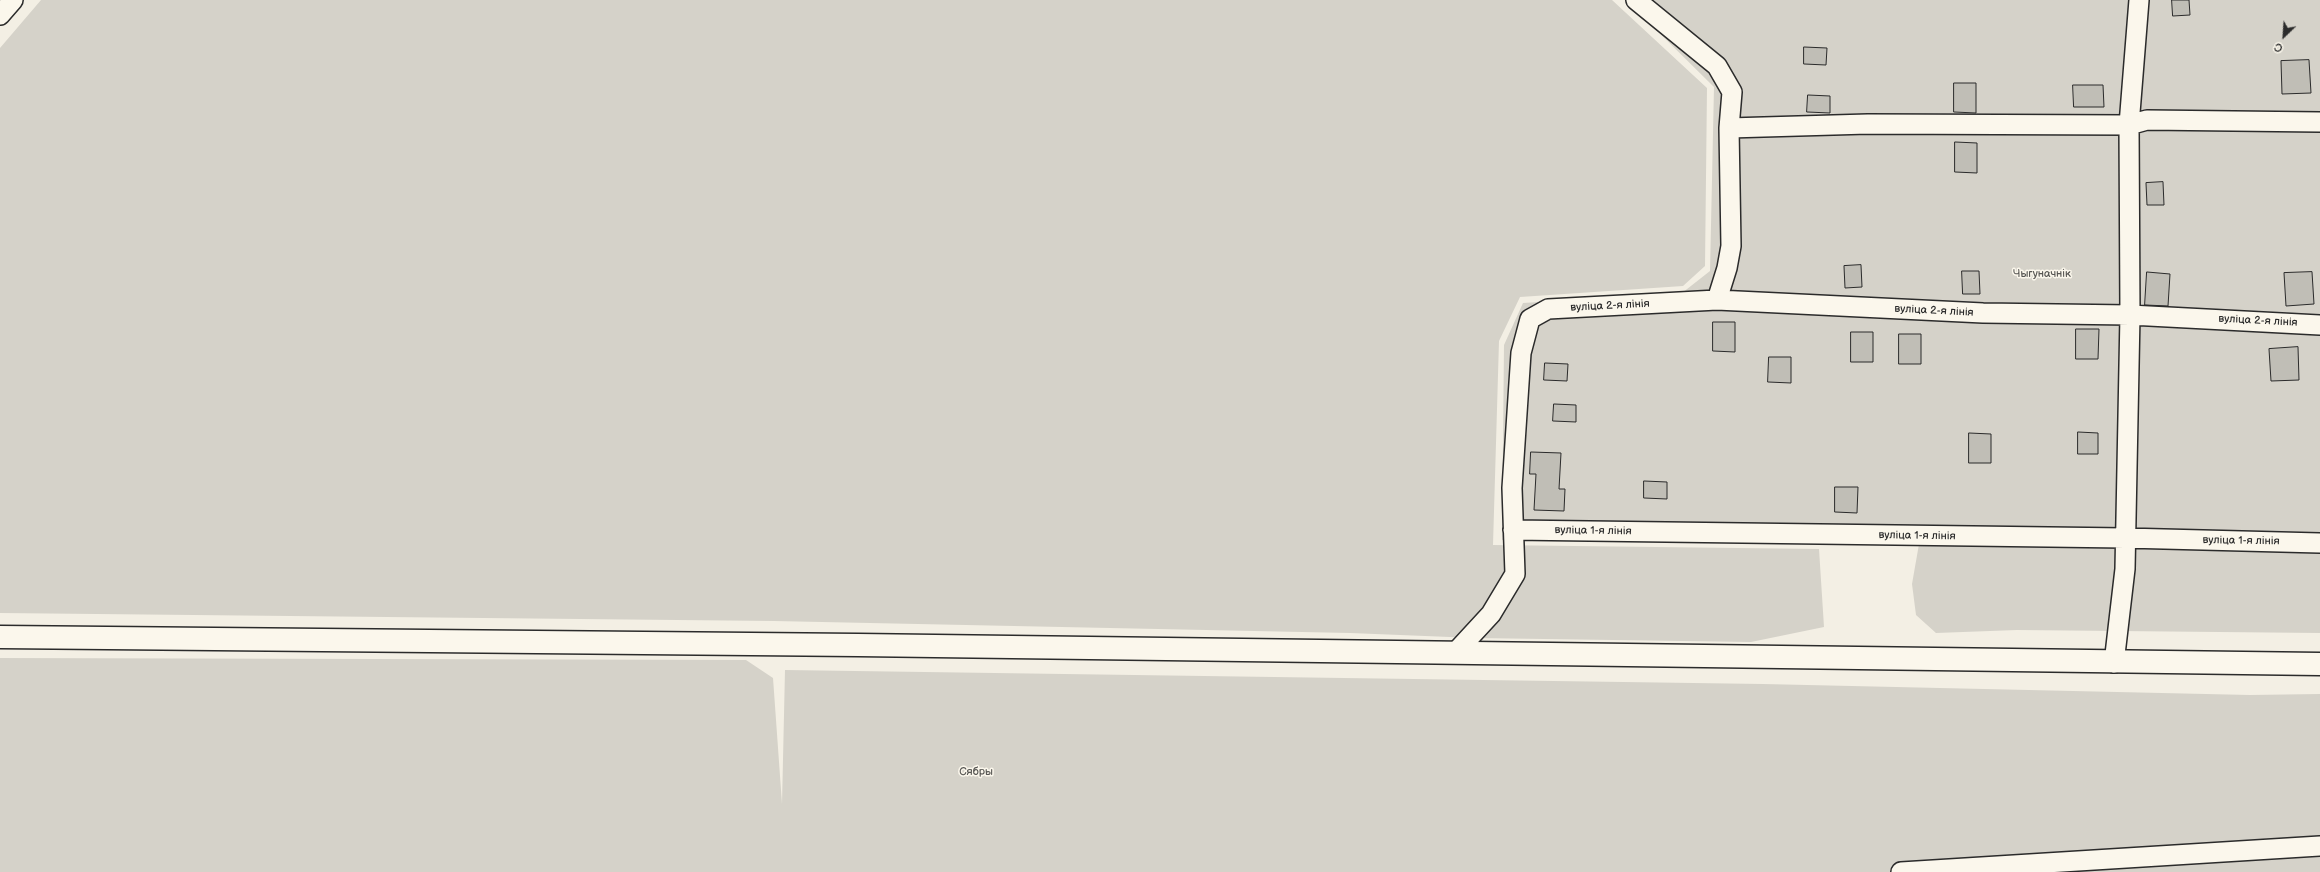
<!DOCTYPE html>
<meta charset="utf-8">
<style>
body{margin:0}
#map{position:relative;width:2320px;height:872px;overflow:hidden;background:#f3efe4;font-family:"Balsamiq Sans",sans-serif}
canvas{display:block}
.north{position:absolute;left:2264px;top:16px;width:40px;height:40px;-webkit-text-stroke:3px #fbf7ec;paint-order:stroke;rotate:205deg;font-size:11px;font-weight:700;line-height:16px;text-align:center;color:#2b2b2b}
.north::after{content:'';display:block;margin:auto;width:14px;height:18px;background:#2b2b2b;clip-path:polygon(50% 0,100% 100%,50% 72%,0 100%)}
</style>
<div id="map">
<canvas width="2320" height="872"></canvas>
<div class="north">С</div>
</div>
<script>
const g = document.querySelector('canvas').getContext('2d');
g.lineJoin = 'round';
function fillPath(path, color) {
  g.fillStyle = color;
  g.fill(path, 'evenodd');
}
function strokePath(path, color, width, dash) {
  g.strokeStyle = color;
  g.lineWidth = width;
  g.lineCap = dash ? 'butt' : 'round';
  g.setLineDash(dash || []);
  g.stroke(path);
}
function drawText(font, color, halo, rows, align = 'center') {
  g.font = font + ' "Balsamiq Sans",sans-serif';
  g.lineWidth = 3;
  g.setLineDash([]);
  g.textBaseline = 'middle';
  g.strokeStyle = halo;
  g.fillStyle = color;
  for (const [text, x, y, turn = 0] of rows) {
    g.save();
    g.translate(x, y);
    g.rotate((+turn || 0) * Math.PI / 180);
    g.textAlign = isNaN(turn) ? turn : align;
    if (halo) g.strokeText(text, 0, 0);
    g.fillText(text, 0, 0);
    g.restore();
  }
}
fillPath(new Path2D(`
 M 41,0 L 1612,0 L 1707,88 L 1705,266 L 1683,286 L 1520,297 L 1499,341 L 1493,545 L 1819,549 L 1824,627 L 1751,642 L 1475,638 L 1350,633 L 774,621 L 0,613 L 0,48 Z
 M 1626,0 L 2320,0 L 2320,633 L 2017,630 L 1936,633 L 1916,615 L 1912,584 L 1919,544 L 1813,542 L 1502,540 L 1504,345 L 1523,303 L 1682,293 L 1710,271 L 1714,87 Z
 M 0,658 L 746,660 L 773,678 L 782,804 L 785,670 L 1763,684 L 2250,695 L 2320,694 L 2320,872 L 0,872 Z`), '#d5d2c9');
const building = new Path2D(`
 M 2172,0 L 2189,0 L 2190,15 L 2173,16 Z
 M 1804,47 L 1827,48 L 1826,65 L 1804,64 Z
 M 2309,60 L 2311,93 L 2282,94 L 2281,61 Z
 M 1954,83 L 1976,83 L 1976,113 L 1954,112 Z
 M 2073,85 L 2103,85 L 2104,107 L 2074,107 Z
 M 1808,95 L 1830,96 L 1830,113 L 1807,112 Z
 M 1955,142 L 1977,143 L 1977,173 L 1955,172 Z
 M 2163,182 L 2164,205 L 2147,205 L 2146,183 Z
 M 1861,265 L 1862,287 L 1845,288 L 1844,266 Z
 M 1962,271 L 1979,271 L 1980,294 L 1963,294 Z
 M 2147,272 L 2170,274 L 2168,306 L 2145,305 Z
 M 2312,272 L 2314,304 L 2286,306 L 2284,273 Z
 M 1713,322 L 1735,322 L 1735,352 L 1713,351 Z
 M 2076,329 L 2099,329 L 2098,359 L 2076,359 Z
 M 1851,332 L 1873,332 L 1873,362 L 1851,362 Z
 M 1899,334 L 1921,334 L 1921,364 L 1899,364 Z
 M 2298,347 L 2299,380 L 2271,381 L 2269,349 Z
 M 1769,357 L 1791,357 L 1791,383 L 1768,382 Z
 M 1545,363 L 1568,364 L 1567,381 L 1544,380 Z
 M 1554,404 L 1576,405 L 1576,422 L 1553,421 Z
 M 2078,432 L 2098,433 L 2098,454 L 2078,454 Z
 M 1969,433 L 1991,434 L 1991,463 L 1969,463 Z
 M 1531,452 L 1561,453 L 1559,489 L 1565,489 L 1564,511 L 1534,510 L 1536,474 L 1530,474 Z
 M 1644,481 L 1667,482 L 1667,499 L 1644,498 Z
 M 1835,487 L 1858,487 L 1857,513 L 1835,512 Z`);
fillPath(building, '#c0beb6');
strokePath(building, '#2b2b2b', 1);
const minor = new Path2D(`
 M 1636,0 L 1717,66 L 1732,92 L 1729,128 L 1731,246 L 1727,268 L 1717,300
 M 0,15 L 13,0
 M 1729,128 L 1868,124 L 2129,125 L 2147,120 L 2320,122
 M 1513,530 L 2125,538 L 2320,543
 M 1455,653 L 1491,614 L 1515,574 L 1512,488 L 1521,353 L 1530,319 L 1548,309 L 1717,300 L 1983,313 L 2130,315 L 2320,325
 M 2114,663 L 2125,569 L 2130,315 L 2129,125 L 2139,0
 M 1901,872 L 2320,846`);
const major = new Path2D(`
 M 0,637 L 858,645 L 2320,664`);
strokePath(minor, '#2b2b2b', 22);
strokePath(major, '#2b2b2b', 25);
strokePath(minor, '#fbf7ec', 19);
strokePath(major, '#fbf7ec', 22);
drawText('11px', '#565552', '#fbf7ec', [
 ["Чыгуначнік",2042,274],
 ["Сябры",976,772]
]);
drawText('11px', '#2b2b2b', '#fbf7ec', [
 ["вуліца 2-я лінія",1610,306,-3],
 ["вуліца 2-я лінія",1934,311,3],
 ["вуліца 2-я лінія",2258,321,3],
 ["вуліца 1-я лінія",1593,531,1],
 ["вуліца 1-я лінія",1917,536,1],
 ["вуліца 1-я лінія",2241,541,1]
]);
</script>
